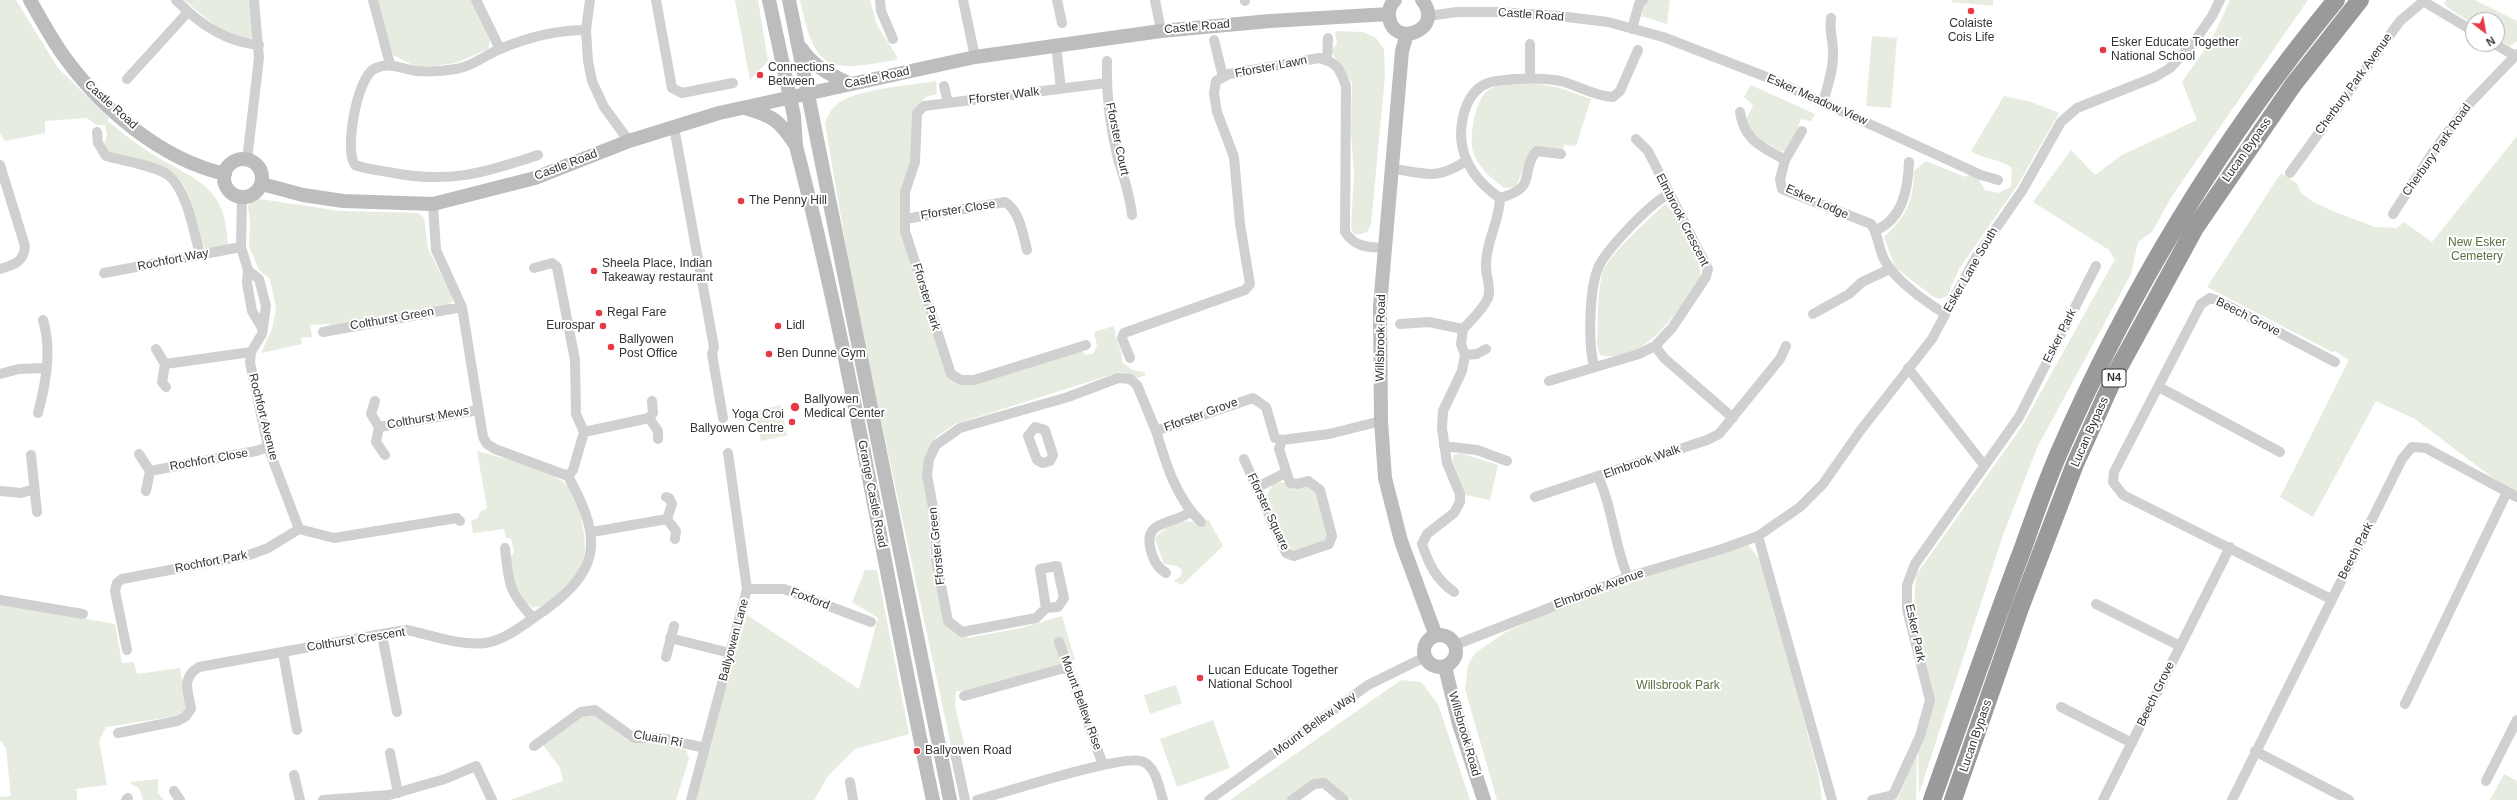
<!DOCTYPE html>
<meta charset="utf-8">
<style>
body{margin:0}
#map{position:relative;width:2517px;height:800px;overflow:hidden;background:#fff;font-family:Arial,sans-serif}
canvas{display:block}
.north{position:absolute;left:2465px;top:12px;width:40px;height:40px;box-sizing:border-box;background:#fff;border:1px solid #adadad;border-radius:50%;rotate:149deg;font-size:11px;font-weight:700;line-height:16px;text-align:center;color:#333}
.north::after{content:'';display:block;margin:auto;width:14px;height:18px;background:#e63946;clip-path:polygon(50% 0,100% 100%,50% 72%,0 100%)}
</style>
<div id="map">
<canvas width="2517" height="800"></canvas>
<div class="north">N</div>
</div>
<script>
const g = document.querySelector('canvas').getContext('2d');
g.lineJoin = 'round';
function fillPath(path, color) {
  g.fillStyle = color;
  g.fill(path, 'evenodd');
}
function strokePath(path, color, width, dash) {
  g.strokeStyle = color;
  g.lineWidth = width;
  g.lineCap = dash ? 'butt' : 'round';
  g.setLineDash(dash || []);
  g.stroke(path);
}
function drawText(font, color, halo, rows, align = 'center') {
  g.font = font + ' Arial,sans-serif';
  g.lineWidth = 4;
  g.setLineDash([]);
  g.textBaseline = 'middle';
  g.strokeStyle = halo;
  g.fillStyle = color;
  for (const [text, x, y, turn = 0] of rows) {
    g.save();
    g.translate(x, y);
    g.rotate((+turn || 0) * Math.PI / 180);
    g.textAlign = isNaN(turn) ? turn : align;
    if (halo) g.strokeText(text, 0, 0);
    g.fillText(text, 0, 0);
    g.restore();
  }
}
fillPath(new Path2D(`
 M 0,0 L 16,0 L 58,68 L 109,118 L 107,120 C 123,134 140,147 159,158 C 202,183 226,189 228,245 L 207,249 L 204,247 C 190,224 196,192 174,174 C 157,159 115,164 104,145 L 107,135 L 105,125 L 96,125 L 87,118 L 45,121 L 45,133 L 5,141 L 0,133 Z
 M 184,0 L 249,0 L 255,34 L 248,41 L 222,31 Z
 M 378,0 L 471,0 L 490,40 L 488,49 L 456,63 L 433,66 L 415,66 L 393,55 Z
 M 735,0 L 758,0 L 768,61 L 750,80 Z
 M 800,0 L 870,0 L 877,25 L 898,58 L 895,60 C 826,73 815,70 800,0 Z
 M 1648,0 L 1670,0 L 1667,24 L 1642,16 L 1643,7 Z
 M 1952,0 L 1993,0 L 1993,6 L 1951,2 Z
 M 2230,0 L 2308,0 L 2172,196 L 2152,232 L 2138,242 L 2131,274 L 2037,448 L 2003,535 L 1919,794 L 1918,749 L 1933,700 L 1914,613 L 1916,575 L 2021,428 L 2114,261 L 2117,264 L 2109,250 L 2033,202 L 2071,150 L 2095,175 L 2122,155 L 2197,120 L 2182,82 L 2212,39 Z
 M 2446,0 L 2475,0 L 2517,21 L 2517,41 L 2510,46 L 2497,38 L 2497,20 L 2473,20 L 2473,24 L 2447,7 L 2444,3 Z
 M 1335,31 L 1363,32 L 1376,38 L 1384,49 L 1385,76 L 1371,224 L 1368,231 L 1361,234 L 1354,234 L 1351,228 L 1354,174 L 1351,132 L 1352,83 L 1331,51 L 1337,44 Z
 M 1872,36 L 1897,38 L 1891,108 L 1866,106 Z
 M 936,81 L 937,94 L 926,97 L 913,110 L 911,163 L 900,202 L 901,227 L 957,383 L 969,385 L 1082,351 L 1085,355 L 1093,354 L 1097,346 L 1094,332 L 1114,326 C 1114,338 1123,350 1122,362 L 1132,370 L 1144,372 L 1146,375 L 1138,378 L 1120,372 L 955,424 L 936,437 L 926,456 L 931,509 L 930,555 L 943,618 C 949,630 956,634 968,636 L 967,638 L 1021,628 L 1062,616 L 1075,660 L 969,691 L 956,691 L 955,706 L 965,747 L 952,750 L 856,304 L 825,124 C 828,115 831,108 840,102 C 859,89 912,85 936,81 Z
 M 1532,83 L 1557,87 L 1591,99 L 1576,146 L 1565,145 L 1562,150 L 1533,146 C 1524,158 1524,174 1515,187 L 1504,188 C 1492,179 1482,170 1475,157 C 1467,143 1475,100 1487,91 C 1499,82 1519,84 1532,83 Z
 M 1751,85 L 1815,114 L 1811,121 L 1801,119 L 1790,150 L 1781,151 L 1753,136 L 1745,122 L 1753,105 L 1744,97 Z
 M 2004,96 L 2031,102 L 2059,113 L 2017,186 L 1959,269 L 1947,296 L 1940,299 L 1932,296 L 1895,267 L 1884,237 C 1906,217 1914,201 1914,171 L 1926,161 L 1965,177 L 1972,173 L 1978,178 L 1985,190 L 1998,193 L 2011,187 L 2012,168 C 1999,158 1984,160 1971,151 Z
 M 2517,136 L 2517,496 L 2415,419 L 2376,401 L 2313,517 L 2280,497 L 2349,360 L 2335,351 L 2332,352 L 2207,287 L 2281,173 L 2298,184 L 2300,192 L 2313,202 L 2335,212 L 2375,227 L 2397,228 L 2404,222 L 2432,242 Z
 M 253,198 L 341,211 L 419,213 L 424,218 L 428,249 L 453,297 L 452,302 L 446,305 L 333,327 L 328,324 L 310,325 L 312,337 L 301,338 L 302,344 L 261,353 L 272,329 L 276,308 L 270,279 L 259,270 L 249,246 L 250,223 L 248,206 Z
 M 1665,204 C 1677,212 1705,264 1700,279 C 1698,285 1690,293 1686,299 C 1666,326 1639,364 1600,355 L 1597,345 C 1598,322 1597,297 1602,274 C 1606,257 1651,217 1665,204 Z
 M 781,405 L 787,435 L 761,441 L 755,411 Z
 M 477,451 C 503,459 557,469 572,491 C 578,500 580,512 582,523 C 589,558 584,571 557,594 C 549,601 542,609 531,607 L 515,591 L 509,562 L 514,552 L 511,538 L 506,538 L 504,529 L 473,533 L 471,521 L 478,518 L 480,512 L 487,508 Z
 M 1460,453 L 1498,465 L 1490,500 L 1465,495 L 1452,461 L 1454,455 Z
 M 1282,482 L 1294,490 L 1308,485 L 1316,492 L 1329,538 L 1327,541 L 1295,552 L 1287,545 L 1267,495 L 1273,484 Z
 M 1208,519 L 1223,546 L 1182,585 L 1174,581 L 1181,576 L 1182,570 L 1177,566 L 1164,564 L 1155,539 C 1160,529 1182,518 1194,522 L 1200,527 Z
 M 1748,545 L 1762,562 L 1819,777 L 1822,800 L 1497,800 L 1465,689 L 1468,665 L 1475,653 L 1506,632 L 1554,610 L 1620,585 Z
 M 865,570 L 877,570 L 909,734 L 855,749 L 828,776 L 814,800 L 696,800 L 710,736 L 747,615 L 859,689 L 878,618 L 852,602 Z
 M 0,604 L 115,624 L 122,663 L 134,662 L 137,674 L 180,668 L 186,705 L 183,712 L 176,716 L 106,727 L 99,741 L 107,785 L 75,789 L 77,791 L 77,800 L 0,800 L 0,797 L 11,796 L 6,748 L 0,740 Z
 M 1401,680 L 1421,682 L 1438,704 L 1470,800 L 1352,800 L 1324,781 L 1288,800 L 1230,800 Z
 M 1176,685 L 1182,703 L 1150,714 L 1144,695 Z
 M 594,714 L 627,740 L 666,744 L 686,750 L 689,759 L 676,800 L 510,800 L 563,781 L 560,768 L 543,745 L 583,717 Z
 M 1213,720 L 1230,768 L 1177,787 L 1160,739 Z
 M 1917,750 L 1916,800 L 1893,800 L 1898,799 Z
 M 2504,774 L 2517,781 L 2517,800 L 2490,800 Z
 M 158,779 L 158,793 L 164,800 L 143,800 L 139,788 L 131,784 L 131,782 Z`), '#e6ecdf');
strokePath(new Path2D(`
 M 176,0 C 198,23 226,42 259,45
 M 373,0 L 390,64
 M 476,0 L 500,49
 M 590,0 L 586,30 L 588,61 L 592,81 L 604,107 L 629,141
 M 656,0 L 672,88 L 682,93 L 733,83
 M 880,0 L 881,11 L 893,39
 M 963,0 L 975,57
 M 1057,0 L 1062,23
 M 1155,0 L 1161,31
 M 1245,1 L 1245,0
 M 2423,1 L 2473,31
 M 1428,16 L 1457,12 L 1498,12 L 1559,16 L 1608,22 L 1663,37 L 1769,78 L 1981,175 L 1998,180
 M 1632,29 L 1639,4 L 1643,0
 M 1214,40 L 1223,77
 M 2495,44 L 2515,56
 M 1056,45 L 1061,89
 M 1327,60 L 1328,38
 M 1107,61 C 1106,94 1110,127 1118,159 C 1124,178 1130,195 1132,215
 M 1530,78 L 1530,44
 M 127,79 L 188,12
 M 944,86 L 948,103
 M 1823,103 C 1827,87 1834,69 1833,52 C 1833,39 1829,30 1831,18
 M 1740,112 C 1744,141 1763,147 1785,160 L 1780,179 L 1782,189 L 1871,224 C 1879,235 1878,249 1885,261 C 1897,282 1925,301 1945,314
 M 674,127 L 714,347 L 712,354 L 723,418
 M 97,132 L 98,143 L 106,156 C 123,161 154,165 168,175 C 187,189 194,233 200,255
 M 538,155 C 482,174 447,184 388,172 C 377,170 365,169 355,165 C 344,150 357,78 374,69 C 389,61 401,69 417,71 C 430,72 444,71 456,69 C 474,66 485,55 500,49 C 526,38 558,30 586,30
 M 247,160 L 259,58 L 254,0
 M 1785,160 L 1802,131
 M 0,165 L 25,246 C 24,262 14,265 0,269
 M 1393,169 C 1427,173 1435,181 1466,161
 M 2290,173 L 2400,21 L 2425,0
 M 242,197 L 241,247 L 248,270 L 247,283 L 252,311 L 262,328
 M 1500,198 C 1539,187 1519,174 1536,151 L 1561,154
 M 2393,214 L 2435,149 L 2469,104 L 2517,54
 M 905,219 L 1005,202 C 1020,211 1023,235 1027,250
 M 1876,230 C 1903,219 1908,188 1909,162
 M 534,268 L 552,263 L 557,267 L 575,360 L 576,414 L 584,432 L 573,470 L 568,476
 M 248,270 L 259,279 L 266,306 L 262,334 L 251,352 L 250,363 L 268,447 L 299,529
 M 104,273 L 241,247
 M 1813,314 L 1849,294 L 1862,282 L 1890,269
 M 1400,324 L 1429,322 L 1463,329
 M 323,332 L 462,307
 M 1086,345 L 974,380 L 961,380 L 951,374 L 905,231 L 905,192 L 915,162 L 917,113 L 924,106 L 1106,83
 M 1655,346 L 1664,358 L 1733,418
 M 156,349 L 165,364
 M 1465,355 L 1477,354 L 1486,349
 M 1130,358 L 1122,338 L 1124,333 L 1245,290 L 1250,284 L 1240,224 L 1234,157 L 1217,112 L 1214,93 L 1216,81 L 1229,74 L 1319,58 C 1337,62 1340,69 1346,86 L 1345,232 C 1356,248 1367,247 1385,248
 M 1594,366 C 1588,344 1589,287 1599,266 C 1607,249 1653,200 1670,194
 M 1908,368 L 1984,465
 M 0,374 L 19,369 L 46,368
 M 1549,381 L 1639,354 L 1655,346 L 1672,328 L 1706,277 L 1708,269 L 1648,151 L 1636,139
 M 166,387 L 162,382 L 165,364 L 251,352
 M 2159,387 L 2280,452
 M 375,401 L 371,414 L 379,427 L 478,410
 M 38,413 C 46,383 52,350 43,320
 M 649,418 L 653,413 L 652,401
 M 379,427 L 376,442 L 385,455
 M 1035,427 L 1045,430 L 1053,455 L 1050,461 L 1043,463 L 1037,460 L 1028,436 Z
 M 1156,431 C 1166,464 1176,498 1201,522
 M 584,432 L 649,418 L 658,431 L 658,439
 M 1444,446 L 1477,450 L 1507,461
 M 139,454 L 150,471 L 146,491
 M 31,455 L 37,512
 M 1244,459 L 1286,553 L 1294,556 L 1329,544 L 1332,536 L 1320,490 L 1308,481 L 1297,484 L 1290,483 L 1279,449 L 1282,440
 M 150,471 L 256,451 L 268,447
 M 1256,488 L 1285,473
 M 0,491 L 21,493 L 34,489
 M 1535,497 L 1598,476
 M 667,519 L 676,531 L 675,539
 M 592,532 L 667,519 L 672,504 L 669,498 L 666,497
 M 1758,536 L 1832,800
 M 505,548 C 509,584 508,591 533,618
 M 1057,566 L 1064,598 L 1058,607 L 1046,608 L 1040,569 Z
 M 1166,573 C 1157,567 1154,561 1151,551 C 1142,519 1171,526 1190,512
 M 1628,577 C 1614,545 1613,508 1598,476 L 1707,440 L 1719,434 L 1780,359 L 1786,346
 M 747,589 L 784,589 L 871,622
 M 1454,592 C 1436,579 1429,565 1422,544 L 1427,534 L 1454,513 L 1460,502 L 1460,494 L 1447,463 L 1442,428 L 1443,411 L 1462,371 L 1465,355 L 1461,344 L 1463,329 C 1472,319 1482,311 1488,298 C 1492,287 1485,275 1486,264 C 1486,241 1500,220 1500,198 C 1479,184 1462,163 1461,136 C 1461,117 1467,91 1488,83 C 1496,80 1507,80 1515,79 C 1530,78 1546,78 1561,81 C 1579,86 1594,96 1613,97 L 1620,91 L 1638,50
 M 2331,599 L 2123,495 L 2113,482 L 2114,472 L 2201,304 L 2210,298 L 2217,300 L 2335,362
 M 0,600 L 83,614
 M 2096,604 L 2180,646
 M 1046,608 L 1036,618 L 962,632 L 948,621 L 936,560 L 935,518 L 927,475 L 929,459 L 936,445 L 960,428 L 1068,397 L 1118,378 L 1130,379 L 1137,385 L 1156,431 L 1253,398 L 1266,407 L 1275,438 L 1282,440 L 1329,434 L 1381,421
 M 382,635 L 397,712
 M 670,638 L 730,653
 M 1059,642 L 1103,765
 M 1455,645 L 1628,577 L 1722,549 L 1758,536 L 1800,507 L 1823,484 L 1860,431 L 1932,339 L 1976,257 L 2022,191 L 2061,122 L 2077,108 L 2155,77 L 2170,68 L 2194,42 L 2212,16 L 2220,0
 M 127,650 L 115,591 L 117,583 L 122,579 L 249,555 L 268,548 L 299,529 L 334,538 L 457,518 L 460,521
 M 283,653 L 297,730
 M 666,657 L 674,626
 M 964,696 L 1068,667
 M 2405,704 L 2507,492
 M 2061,707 L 2132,743
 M 118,733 L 177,721 L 185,717 L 191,709 C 188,690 181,678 199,667 L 399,631 L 407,630 C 431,635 460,646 485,643 C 502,641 521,627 535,617 C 600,573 605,543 568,476 L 495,449 L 487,444 L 483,437 L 462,307 L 436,250 L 433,204
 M 534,746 L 581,712 L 595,710 L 634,738 L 661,738 L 705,748
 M 2255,751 L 2349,800
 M 390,753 L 398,793
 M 955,753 L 965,800
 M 294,775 L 300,800
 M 2486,781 L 2517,720
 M 850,782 L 853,800
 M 174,791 L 180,800
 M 126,800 L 128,798
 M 323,800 L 389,795 L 445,779 L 476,766 L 492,800
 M 691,800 L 747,589 L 728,453
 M 977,800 C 1006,792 1120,755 1141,761 C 1156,765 1159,788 1163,800
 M 1209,800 L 1368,685 L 1425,657
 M 1292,800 L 1314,784 L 1324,783 L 1344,800
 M 1872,800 L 1893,795 L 1920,736 L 1930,700 L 1907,609 L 1907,585 L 1915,564 L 2019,417 L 2096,266
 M 2103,800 L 2230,547
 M 2232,800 L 2402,459 L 2412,447 L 2426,448 L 2517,497`), '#d0d0d0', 10);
strokePath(new Path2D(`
 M 30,0 C 40,18 51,38 63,55 C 101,108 160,159 225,174
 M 769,0 L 794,116 L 796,146 C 852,362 886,582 933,800
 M 789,0 L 950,800
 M 1395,0 C 1391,4 1388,10 1389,17 C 1393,49 1446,30 1422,0
 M 1407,34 L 1402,51 L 1380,306 L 1381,421 L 1385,478 L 1401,541 L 1436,636
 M 801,48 C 812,66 831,75 850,84
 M 745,108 C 773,116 779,120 795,144
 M224 178a19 19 0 1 1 38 0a19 19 0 1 1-38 0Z
 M 262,184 L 303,195 L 343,201 L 433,204 L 535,178 L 629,141 L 719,113 L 975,57 L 1161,31 L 1270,21 L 1389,14
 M1424 651a16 16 0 1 1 32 0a16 16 0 1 1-32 0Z
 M 1445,667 L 1459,724 L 1484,800`), '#bdbdbd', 14);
strokePath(new Path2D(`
 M 1932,800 C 1962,716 1991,632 2023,548 C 2034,517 2045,485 2058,455 C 2129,291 2222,138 2336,0
 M 1953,800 L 2020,608 L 2075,464 L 2117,371 L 2195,228 L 2293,85 L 2360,0`), '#9a9a9a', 18);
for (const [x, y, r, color] of [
 [1971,11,4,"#e63946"],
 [2103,50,4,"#e63946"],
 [760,75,4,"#e63946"],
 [741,201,4,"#e63946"],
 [594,271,4,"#e63946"],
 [599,313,4,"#e63946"],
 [603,326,4,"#e63946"],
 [778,326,4,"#e63946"],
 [611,347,4,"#e63946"],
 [769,354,4,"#e63946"],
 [795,407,5,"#e63946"],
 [792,422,4,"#e63946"],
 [1200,678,4,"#e63946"],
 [917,751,4,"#e63946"]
]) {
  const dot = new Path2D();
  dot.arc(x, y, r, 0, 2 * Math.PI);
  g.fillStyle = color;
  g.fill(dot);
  strokePath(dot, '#fff', 1.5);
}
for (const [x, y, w] of [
 [2114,378,24]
]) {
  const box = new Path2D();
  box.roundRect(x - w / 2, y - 9, w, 18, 3);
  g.fillStyle = '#fff';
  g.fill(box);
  strokePath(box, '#333', 1);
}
drawText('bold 11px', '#333', null, [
 ["N4",2114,378]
]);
drawText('12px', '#333', '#fff', [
 ["Castle Road",1531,15,4],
 ["Castle Road",1197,27,-5],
 ["Fforster Lawn",1271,67,-11],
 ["Castle Road",877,78,-12],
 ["Cherbury Park Avenue",2354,84,-54],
 ["Fforster Walk",1004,96,-7],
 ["Esker Meadow View",1817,100,24],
 ["Castle Road",111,105,42],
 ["Fforster Court",1117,139,78],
 ["Lucan Bypass",2247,150,-55],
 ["Cherbury Park Road",2437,150,-55],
 ["Castle Road",566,165,-21],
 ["Esker Lodge",1817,202,24],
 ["Fforster Close",958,210,-9],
 ["Elmbrook Crescent",1682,220,63],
 ["Rochfort Way",173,260,-11],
 ["Esker Lane South",1971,270,-60],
 ["Fforster Park",926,297,73],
 ["Beech Grove",2248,317,27],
 ["Colthurst Green",392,319,-10],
 ["Esker Park",2060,336,-63],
 ["Willsbrook Road",1381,338,-89],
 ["Fforster Grove",1201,415,-20],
 ["Rochfort Avenue",263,417,76],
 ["Colthurst Mews",428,418,-10],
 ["Lucan Bypass",2090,432,-66],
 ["Rochfort Close",209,460,-10],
 ["Elmbrook Walk",1642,462,-19],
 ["Grange Castle Road",872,494,79],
 ["Fforster Square",1268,512,65],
 ["Fforster Green",937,546,-96],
 ["Beech Park",2356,551,-63],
 ["Rochfort Park",211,562,-11],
 ["Elmbrook Avenue",1599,589,-20],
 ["Foxford",810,599,21],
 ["Esker Park",1915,633,78],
 ["Colthurst Crescent",356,640,-9],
 ["Ballyowen Lane",734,640,-75],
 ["Beech Grove",2156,694,-64],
 ["Mount Bellew Rise",1081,703,70],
 ["Mount Bellew Way",1315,724,-36],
 ["Willsbrook Road",1464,734,74],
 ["Lucan Bypass",1976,736,-71],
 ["Cluain Rí",658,739,10]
]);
drawText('12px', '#333', '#fff', [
 ["Colaiste",1971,24,"center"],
 ["Cois Life",1971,38,"center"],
 ["Esker Educate Together",2111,43],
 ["National School",2111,57],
 ["Connections",768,68],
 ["Between",768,82],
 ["The Penny Hill",749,201],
 ["Sheela Place, Indian",602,264],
 ["Takeaway restaurant",602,278],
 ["Regal Fare",607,313],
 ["Eurospar",595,326,"right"],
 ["Lidl",786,326],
 ["Ballyowen",619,340],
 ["Post Office",619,354],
 ["Ben Dunne Gym",777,354],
 ["Ballyowen",804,400],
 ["Medical Center",804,414],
 ["Yoga Croi",784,415,"right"],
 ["Ballyowen Centre",784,429,"right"],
 ["Lucan Educate Together",1208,671],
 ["National School",1208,685],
 ["Ballyowen Road",925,751]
], 'left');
drawText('12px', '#56703f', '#fff', [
 ["New Esker",2477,243],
 ["Cemetery",2477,257],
 ["Willsbrook Park",1678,686]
]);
</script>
